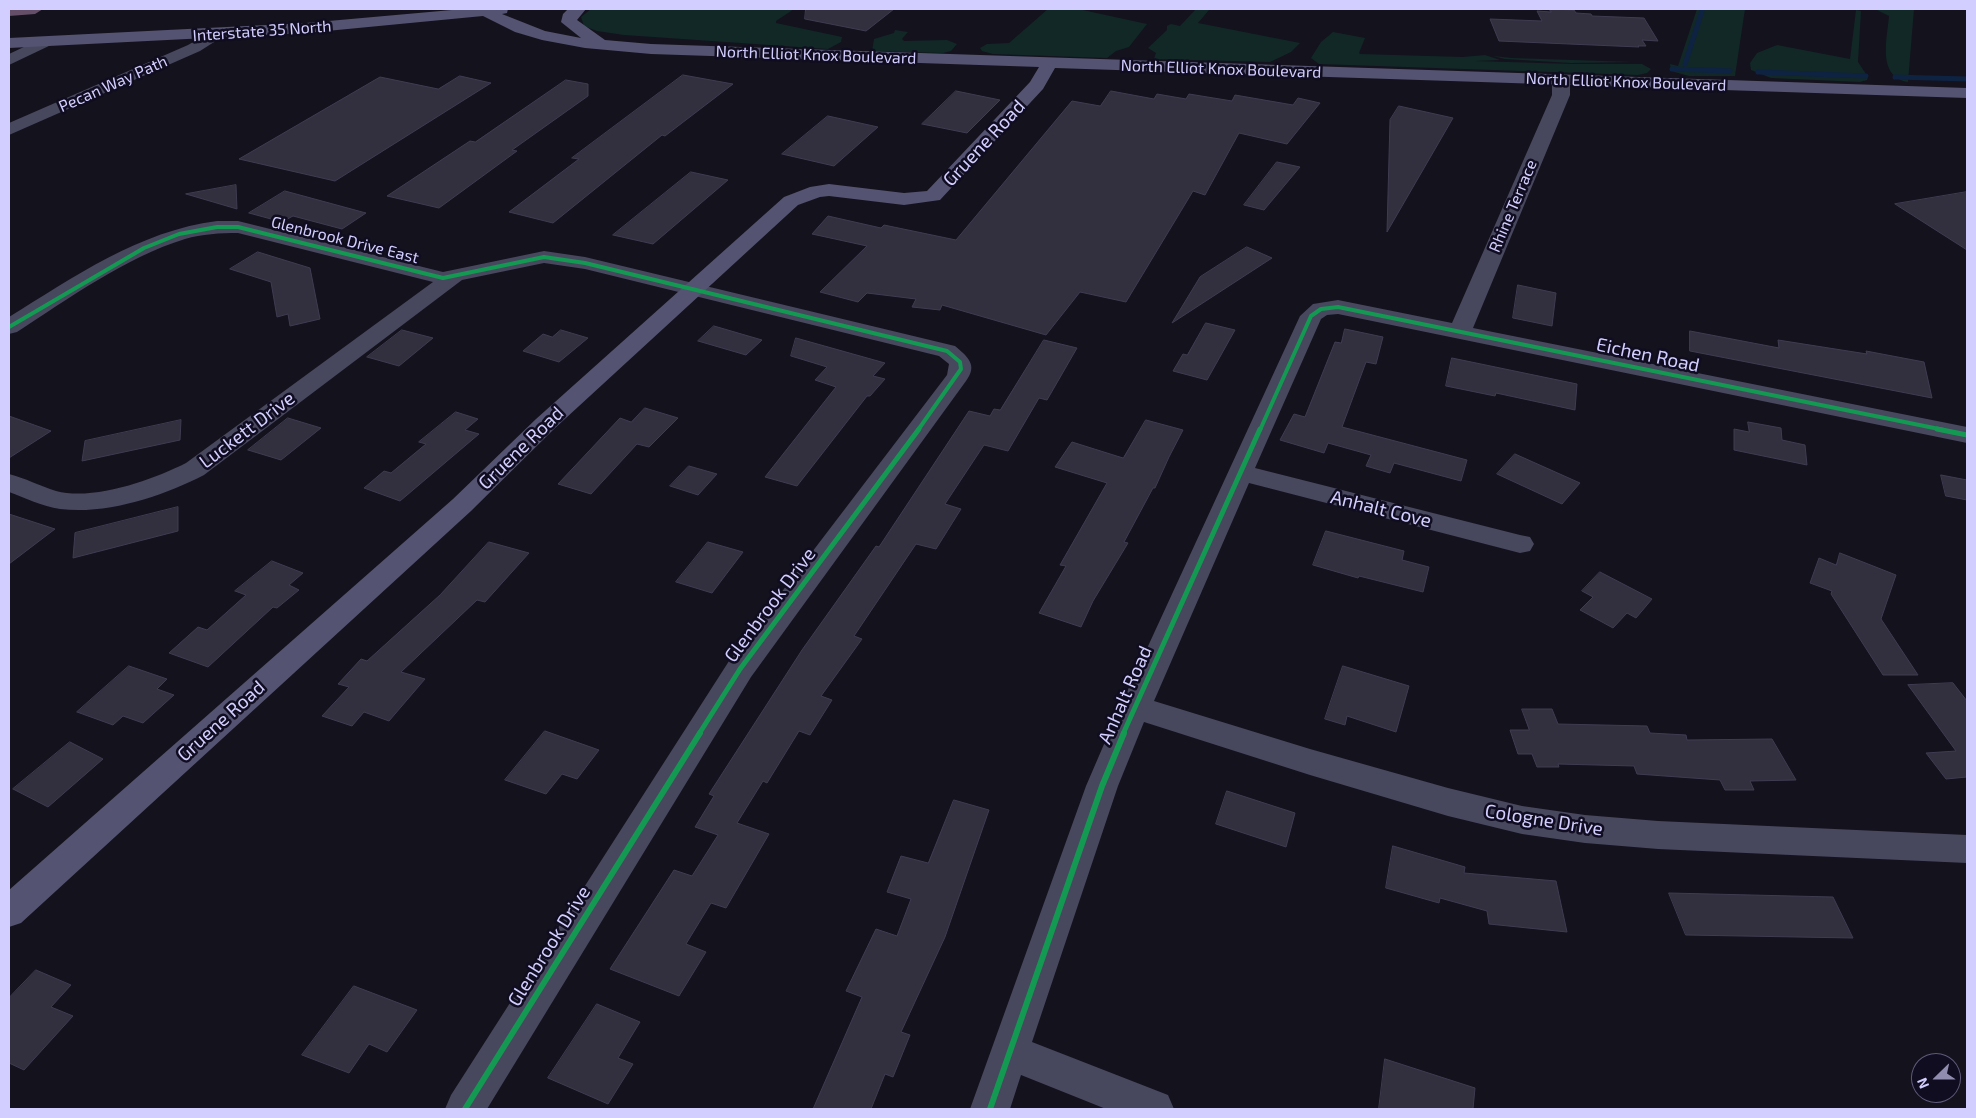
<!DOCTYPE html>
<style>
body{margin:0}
#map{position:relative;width:1976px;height:1118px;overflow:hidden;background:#14121d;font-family:"Exo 2",sans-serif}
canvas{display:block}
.frame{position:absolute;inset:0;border:10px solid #d2ceff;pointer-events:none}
.north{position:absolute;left:1911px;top:1053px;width:50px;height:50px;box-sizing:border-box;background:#100d21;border:1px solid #5e5a7a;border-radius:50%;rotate:248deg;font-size:14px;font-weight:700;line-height:20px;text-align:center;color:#d2ceff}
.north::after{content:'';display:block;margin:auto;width:18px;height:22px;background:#908cb0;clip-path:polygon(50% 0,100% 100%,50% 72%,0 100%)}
</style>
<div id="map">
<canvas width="1976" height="1118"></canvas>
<div class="frame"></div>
<div class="north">N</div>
</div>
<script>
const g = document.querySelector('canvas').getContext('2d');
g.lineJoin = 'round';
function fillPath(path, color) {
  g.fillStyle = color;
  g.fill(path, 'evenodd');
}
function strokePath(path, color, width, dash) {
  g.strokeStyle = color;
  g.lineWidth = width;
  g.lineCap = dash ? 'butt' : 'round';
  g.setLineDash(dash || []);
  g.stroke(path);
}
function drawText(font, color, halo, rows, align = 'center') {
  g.font = font + ' "Exo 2",sans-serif';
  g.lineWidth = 5;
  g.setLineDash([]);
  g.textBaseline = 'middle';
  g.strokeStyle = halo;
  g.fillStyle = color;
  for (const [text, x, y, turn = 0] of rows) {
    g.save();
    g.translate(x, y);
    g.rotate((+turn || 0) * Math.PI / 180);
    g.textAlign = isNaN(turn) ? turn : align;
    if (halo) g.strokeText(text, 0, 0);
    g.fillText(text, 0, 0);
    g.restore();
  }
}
fillPath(new Path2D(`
 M 591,9 L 794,9 L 776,21 L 776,23 L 842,37 L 841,42 L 828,49 L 624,35 L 597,31 L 584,26 L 581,17 Z
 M 1048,9 L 1078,9 L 1147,24 L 1129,47 L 1116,51 L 1107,58 L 993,54 L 982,51 L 980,48 L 987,44 L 1009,43 Z
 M 1196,9 L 1209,10 L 1198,23 L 1300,43 L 1291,52 L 1270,62 L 1154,59 L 1156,53 L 1148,48 L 1167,30 L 1167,26 L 1171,24 L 1180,26 Z
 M 1697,9 L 1745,9 L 1735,76 L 1689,76 L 1671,71 L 1670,64 L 1678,66 Z
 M 1875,9 L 1914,9 L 1908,82 C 1877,77 1887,39 1889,16 Z
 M 1856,10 L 1861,11 L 1858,62 L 1868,77 L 1867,80 L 1860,82 L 1771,78 L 1751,70 L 1750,63 L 1757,53 L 1777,45 L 1850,59 Z
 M 895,30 L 908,32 L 902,39 L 904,41 L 947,40 L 957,44 L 951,51 L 943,53 L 872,51 L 874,39 L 894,33 Z
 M 1333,32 L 1365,38 L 1359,53 L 1360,54 L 1463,57 L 1485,55 L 1500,60 L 1475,61 L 1574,64 L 1642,64 L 1651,69 L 1647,73 L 1638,75 L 1319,64 L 1311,58 L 1321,42 Z
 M 1493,56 L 1512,58 L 1634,62 L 1571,63 L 1505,59 Z`), '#112827');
strokePath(new Path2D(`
 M 1685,64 L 1702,11
 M 1672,69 L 1730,71
 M 1758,72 L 1866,76
 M 1895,77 L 1967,79`), '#0e2242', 5);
const building = new Path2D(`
 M 806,9 L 894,9 L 866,31 L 805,19 Z
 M 1549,9 L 1574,10 L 1576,13 L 1591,14 L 1592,16 L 1644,18 L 1658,41 L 1642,40 L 1646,46 L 1638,46 L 1639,47 L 1499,41 L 1490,19 L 1542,21 L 1537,11 L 1551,12 Z
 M 683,75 L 733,84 L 665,136 L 662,135 L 553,223 L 509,212 L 579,159 L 572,158 Z
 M 460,76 L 491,83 L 335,181 L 239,159 L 380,77 L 438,89 Z
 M 566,80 L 588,84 L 588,96 L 512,150 L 517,151 L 439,208 L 387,196 L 470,141 L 475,142 Z
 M 956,91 L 1000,100 L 967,133 L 922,124 Z
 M 1111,91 L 1154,99 L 1157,94 L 1186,99 L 1189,94 L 1232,101 L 1235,95 L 1293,105 L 1298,98 L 1320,103 L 1287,144 L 1239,133 L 1205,195 L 1193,191 L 1126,302 L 1080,292 L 1046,335 L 942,305 L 940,310 L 912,307 L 916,299 L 867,293 L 858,302 L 820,292 L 867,246 L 812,234 L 828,216 L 881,228 L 884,225 L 956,240 L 1072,101 L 1100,106 Z
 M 1399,106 L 1453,118 L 1387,232 L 1390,120 Z
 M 828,116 L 878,127 L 834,166 L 782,154 Z
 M 1277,162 L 1300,167 L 1264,210 L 1244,205 Z
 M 691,172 L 728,180 L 653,244 L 613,235 Z
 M 236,185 L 237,209 L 186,194 Z
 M 285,191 L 366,213 L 342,229 L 293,216 L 282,222 L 249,213 Z
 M 1967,192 L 1967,250 L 1895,204 Z
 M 1247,247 L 1272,258 L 1172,323 L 1200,277 Z
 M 258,252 L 310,268 L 320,319 L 290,326 L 288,314 L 277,317 L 271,282 L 230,269 Z
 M 1518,285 L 1556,293 L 1552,326 L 1513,318 Z
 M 1206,323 L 1235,330 L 1207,380 L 1173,371 L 1183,354 L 1187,355 Z
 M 714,326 L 762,340 L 746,355 L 698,341 Z
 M 1345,329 L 1383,337 L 1376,364 L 1366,362 L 1342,427 L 1467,460 L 1461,481 L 1394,463 L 1390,473 L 1366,466 L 1371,455 L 1328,443 L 1324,453 L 1280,440 L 1294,414 L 1305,417 L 1335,342 L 1341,343 Z
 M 402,330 L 433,338 L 399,366 L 367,357 Z
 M 561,330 L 588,338 L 559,362 L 523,351 L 543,334 L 552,337 Z
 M 1690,331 L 1779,348 L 1778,340 L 1867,354 L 1866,351 L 1924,362 L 1932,398 L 1690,351 Z
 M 796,338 L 885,363 L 873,376 L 885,379 L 870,396 L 867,396 L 797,486 L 765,477 L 836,387 L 815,380 L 827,367 L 791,356 Z
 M 1044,340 L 1077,348 L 1047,400 L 1039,398 L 1008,451 L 984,445 L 945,504 L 961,509 L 936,549 L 916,544 L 854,636 L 862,639 L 821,696 L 832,700 L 810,735 L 799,731 L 767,783 L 763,781 L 737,823 L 769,834 L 726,908 L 711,903 L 686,944 L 706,952 L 679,996 L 610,969 L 674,870 L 692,876 L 718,835 L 695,827 L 714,796 L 709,794 L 802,650 L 876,546 L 879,547 L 969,411 L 990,416 L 994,409 L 1000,410 Z
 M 1452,358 L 1577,384 L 1575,410 L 1496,393 L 1495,396 L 1446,386 Z
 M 645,408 L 678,418 L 649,447 L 637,444 L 591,494 L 558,484 L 620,418 L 631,422 Z
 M 456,412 L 478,419 L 465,430 L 479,434 L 400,501 L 364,488 L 384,471 L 391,473 L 426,444 L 419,442 Z
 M 9,416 L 51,431 L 9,458 Z
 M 288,418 L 321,428 L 281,460 L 248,450 Z
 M 181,420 L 180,440 L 82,461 L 85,441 Z
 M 1146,420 L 1183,430 L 1169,457 L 1155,488 L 1153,488 L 1124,542 L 1128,543 L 1093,601 L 1081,627 L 1039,613 L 1066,566 L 1060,565 L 1107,483 L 1055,467 L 1072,442 L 1123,458 Z
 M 1748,422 L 1781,428 L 1782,440 L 1805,445 L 1807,465 L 1734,450 L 1734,429 L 1749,432 Z
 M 1515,454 L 1580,483 L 1562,504 L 1497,474 Z
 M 689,466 L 717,474 L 698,495 L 670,486 Z
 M 1941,475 L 1967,480 L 1967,500 L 1946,496 Z
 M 178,507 L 178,531 L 73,558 L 75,533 Z
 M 9,514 L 55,529 L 9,564 Z
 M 1326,531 L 1404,551 L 1402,560 L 1429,567 L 1423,592 L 1359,576 L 1358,578 L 1313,565 Z
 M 489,542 L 529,553 L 485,602 L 477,600 L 401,672 L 425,679 L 389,721 L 364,712 L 352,726 L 322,716 L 349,687 L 338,684 L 361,659 L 367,661 L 440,595 Z
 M 708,542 L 743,552 L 712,593 L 676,582 Z
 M 1840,553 L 1896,575 L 1881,619 L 1918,675 L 1883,675 L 1831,594 L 1832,591 L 1810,583 L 1819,558 L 1836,565 Z
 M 272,561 L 303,573 L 289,585 L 299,590 L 277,608 L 273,607 L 208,667 L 169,653 L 198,627 L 207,630 L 246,595 L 235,591 Z
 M 1600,572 L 1652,599 L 1636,618 L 1627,613 L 1613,628 L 1580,610 L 1593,597 L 1582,591 Z
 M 129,666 L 167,679 L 157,689 L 174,695 L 143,723 L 123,716 L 113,725 L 77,712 Z
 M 1343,666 L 1409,686 L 1396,732 L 1347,716 L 1345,725 L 1325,719 Z
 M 1953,683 L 1967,701 L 1967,777 L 1946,779 L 1926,753 L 1956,751 L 1908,685 Z
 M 1522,709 L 1552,709 L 1558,724 L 1647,726 L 1650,733 L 1686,735 L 1687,740 L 1772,739 L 1796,780 L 1750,781 L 1754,790 L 1725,790 L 1720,780 L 1637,774 L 1634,766 L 1558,764 L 1559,767 L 1537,767 L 1532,754 L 1518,754 L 1510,730 L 1529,730 Z
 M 545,731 L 599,750 L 577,779 L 562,774 L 546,794 L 505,780 Z
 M 70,742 L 103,759 L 48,807 L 13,789 Z
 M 1227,791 L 1295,813 L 1286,847 L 1216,824 Z
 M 954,800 L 989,810 L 945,937 L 901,1032 L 910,1035 L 893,1077 L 885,1074 L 871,1109 L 813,1109 L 862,997 L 846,991 L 876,929 L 897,936 L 911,899 L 887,892 L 901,856 L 928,863 Z
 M 1393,846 L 1465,867 L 1464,873 L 1556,881 L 1567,932 L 1489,924 L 1487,911 L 1440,898 L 1439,903 L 1386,888 Z
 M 1669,893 L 1833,897 L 1853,938 L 1686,935 Z
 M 36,970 L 71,985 L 51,1007 L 73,1016 L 24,1070 L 9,1063 L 9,998 Z
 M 354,986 L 417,1010 L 387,1052 L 369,1044 L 349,1073 L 302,1055 Z
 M 597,1004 L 640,1022 L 618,1058 L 633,1064 L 608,1104 L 548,1078 Z
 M 1385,1059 L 1475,1088 L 1473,1109 L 1379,1109 Z`);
fillPath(building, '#32303f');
strokePath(building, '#3f3c51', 1);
fillPath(new Path2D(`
 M 216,29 L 224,34 L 222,37 L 200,51 L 9,135 L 9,123 L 188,45 Z
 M 45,37 L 51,39 L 53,42 L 51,45 L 9,65 L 9,54 Z
 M 1561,75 L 1567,76 L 1570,80 L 1570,95 L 1473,328 L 1967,427 L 1967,443 L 1338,314 L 1327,315 L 1321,319 L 1255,468 L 1520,535 L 1530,537 L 1534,544 L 1530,551 L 1520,553 L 1249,483 L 1154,701 L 1310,749 L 1448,788 L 1522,806 L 1585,815 L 1658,821 L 1967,835 L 1967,863 L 1658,849 L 1585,843 L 1522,834 L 1448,816 L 1310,775 L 1144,722 L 1118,786 L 1032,1042 L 1168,1095 L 1174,1109 L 1106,1109 L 1021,1075 L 1010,1109 L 970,1109 L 1086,786 L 1120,707 L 1300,316 L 1313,304 L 1338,300 L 1452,323 L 1552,95 L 1552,80 L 1555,76 Z
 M 217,221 L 238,221 L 443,272 L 544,251 L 585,257 L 955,346 C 968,357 978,365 966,381 L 751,677 L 487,1109 L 445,1109 L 451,1095 L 729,661 L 947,375 L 949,364 L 939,356 L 585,269 L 544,263 L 462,280 L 204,475 C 163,496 107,515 60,509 C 42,506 25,498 9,492 L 9,474 C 25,478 40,486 56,491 C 94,501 152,480 186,463 L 433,282 L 238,233 C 220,233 202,234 185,239 C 126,257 68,299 17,332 L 9,334 L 9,317 C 74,277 139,231 217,221 Z`), '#47475e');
fillPath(new Path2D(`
 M 463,9 L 508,9 L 507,13 L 502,14 L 545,31 L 581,38 L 561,22 L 563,14 L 568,9 L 586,9 L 577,20 L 605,40 L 651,44 L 1967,88 L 1967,98 L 1055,68 L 1043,89 L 940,200 L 904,205 L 829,196 L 820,197 L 798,205 L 554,429 L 471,511 L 21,923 L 9,927 L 9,890 L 453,499 L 536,419 L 784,197 L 810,187 L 829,184 L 904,193 L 927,191 L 1030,82 L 1039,67 L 651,54 L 585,48 L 542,40 L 515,32 L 483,16 L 306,33 L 9,48 L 9,38 L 306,23 Z`), '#545371');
fillPath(new Path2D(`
 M 9,9 L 43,9 L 35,14 L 9,16 Z`), '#654f68');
strokePath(new Path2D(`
 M 9,327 L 144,248 L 179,234 L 217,227 L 238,227 L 443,278 L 544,257 L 585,263 L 947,351 L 960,362 L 961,369 L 918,430
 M 1260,430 L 1311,316 L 1321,309 L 1338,307 L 1944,430`), '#139951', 4);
strokePath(new Path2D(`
 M 1937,429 L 1967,435
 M 699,734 L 740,669 L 919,429
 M 1123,734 L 1260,429`), '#139951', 5);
strokePath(new Path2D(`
 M 465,1109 L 700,733
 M 990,1109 L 1102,786 L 1124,733`), '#139951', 6);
drawText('16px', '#d2ceff', '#100d21', [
 ["Interstate 35 North",262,31,-4],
 ["North Elliot Knox Boulevard",816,55,2],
 ["North Elliot Knox Boulevard",1221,69,2],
 ["North Elliot Knox Boulevard",1626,82,2],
 ["Pecan Way Path",113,84,-24],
 ["Rhine Terrace",1513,206,-67],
 ["Glenbrook Drive East",345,240,14]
]);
drawText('19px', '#d2ceff', '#100d21', [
 ["Gruene Road",984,143,-47],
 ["Eichen Road",1648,355,12],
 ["Luckett Drive",247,430,-37],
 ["Gruene Road",521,448,-44],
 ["Anhalt Cove",1381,509,14],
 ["Glenbrook Drive",770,605,-53],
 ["Anhalt Road",1125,695,-66],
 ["Gruene Road",221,721,-42],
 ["Cologne Drive",1544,820,9],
 ["Glenbrook Drive",549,946,-58]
]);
</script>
